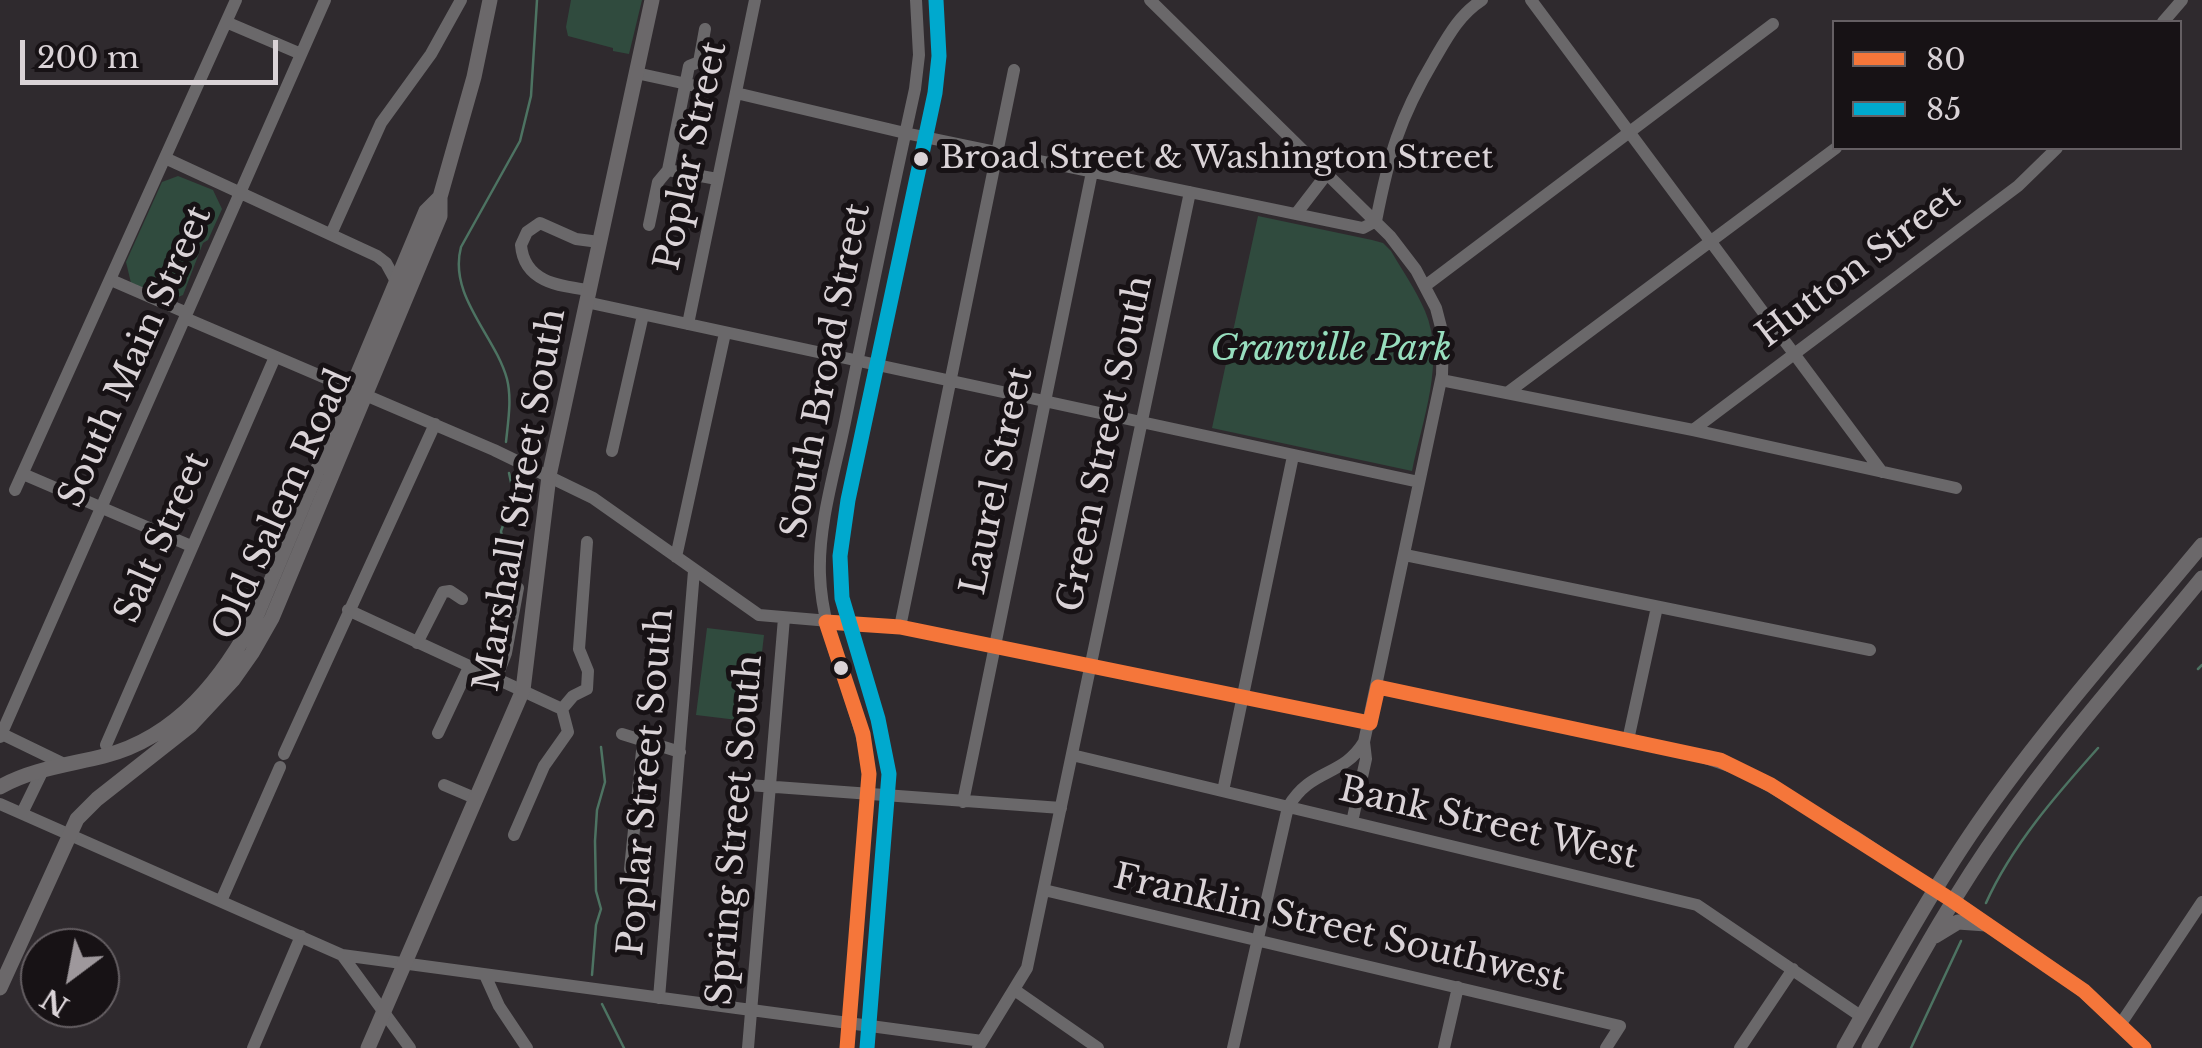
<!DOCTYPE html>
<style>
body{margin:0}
#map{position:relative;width:2202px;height:1048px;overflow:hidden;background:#2f2a2e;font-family:"Libre Baskerville",serif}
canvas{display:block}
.legend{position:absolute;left:1832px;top:20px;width:350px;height:130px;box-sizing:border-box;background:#171215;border:2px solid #655f63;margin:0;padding:12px 18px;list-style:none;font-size:30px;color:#dad3d7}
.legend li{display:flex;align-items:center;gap:20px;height:50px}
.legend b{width:50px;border:2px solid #655f63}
.north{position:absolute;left:20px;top:928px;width:100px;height:100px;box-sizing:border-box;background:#171215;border:2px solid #655f63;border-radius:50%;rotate:212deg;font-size:28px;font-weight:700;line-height:40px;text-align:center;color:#dad3d7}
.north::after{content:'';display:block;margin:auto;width:35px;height:45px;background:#9e989c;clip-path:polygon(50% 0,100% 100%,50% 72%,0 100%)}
.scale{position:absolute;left:20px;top:40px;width:258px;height:45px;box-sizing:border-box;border:5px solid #dad3d7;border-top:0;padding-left:12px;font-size:30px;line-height:35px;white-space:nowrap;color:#dad3d7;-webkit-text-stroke:8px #171215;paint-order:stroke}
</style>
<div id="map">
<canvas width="2202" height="1048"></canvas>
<ul class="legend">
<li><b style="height:12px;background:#f5763a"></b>80</li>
<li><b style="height:12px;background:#00a9ce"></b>85</li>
</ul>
<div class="north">N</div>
<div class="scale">200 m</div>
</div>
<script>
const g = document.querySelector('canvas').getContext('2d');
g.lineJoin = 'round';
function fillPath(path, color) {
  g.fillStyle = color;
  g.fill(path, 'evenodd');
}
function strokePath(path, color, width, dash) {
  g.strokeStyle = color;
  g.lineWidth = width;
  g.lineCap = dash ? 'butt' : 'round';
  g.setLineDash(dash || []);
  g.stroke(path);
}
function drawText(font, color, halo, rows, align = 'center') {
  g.font = font + ' "Libre Baskerville",serif';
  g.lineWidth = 10;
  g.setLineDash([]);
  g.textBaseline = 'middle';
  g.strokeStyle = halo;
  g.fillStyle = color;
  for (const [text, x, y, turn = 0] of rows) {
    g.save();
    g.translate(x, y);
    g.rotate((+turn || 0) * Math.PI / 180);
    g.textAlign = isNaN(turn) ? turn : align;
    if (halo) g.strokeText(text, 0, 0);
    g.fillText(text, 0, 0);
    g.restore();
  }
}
fillPath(new Path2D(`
 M 571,0 L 642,0 L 629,54 L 613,51 L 613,48 L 568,36 L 566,27 Z
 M 178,176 L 213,190 L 222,209 L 208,240 L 203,243 L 183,295 L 171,300 L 131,283 L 126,262 L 162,182 Z
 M 1258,216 L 1372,240 L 1383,243 L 1391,251 C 1402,270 1416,290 1425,311 C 1446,360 1422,421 1412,471 L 1212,428 Z
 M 707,628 L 764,635 L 754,722 L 696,715 Z`), '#304b3e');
strokePath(new Path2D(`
 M 506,442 C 508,422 512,399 507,379 C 495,335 448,296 461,247 L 520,141 L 531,96 L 537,0
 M 505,565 L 501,531 L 514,496 L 509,473
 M 2198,669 L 2202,665
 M 1986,903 C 2012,845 2057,794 2098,748
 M 592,975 L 596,925 L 601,909 L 596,891 L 595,841 L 597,810 L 605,782 L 601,747
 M 602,1004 L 624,1048
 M 1911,1048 L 1961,941`), '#4d7362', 2.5);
strokePath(new Path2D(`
 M 1150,0 L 1390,236 L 1416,270 L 1436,308 L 1443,335 L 1442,375 L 1364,742 C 1342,778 1312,767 1288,807 L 1233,1048
 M 1531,0 L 1882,472
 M 226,22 L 301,54
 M 2163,22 L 2182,0
 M 636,73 L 696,86
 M 736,93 L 905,133 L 1363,228 L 1376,221
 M 165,158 L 377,256 L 386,263 L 397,283
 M 668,170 L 717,179
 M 1296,214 L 1326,175
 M 1376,221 C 1389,155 1399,119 1434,60 C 1448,36 1459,15 1482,0
 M 649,225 L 658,182 L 668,170 L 689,66 L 699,62 L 705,29
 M 331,234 L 381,123 L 431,54 L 461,0
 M 111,280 L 187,313
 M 1425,286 L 1773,24
 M 589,290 C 559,286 524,282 521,245 L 527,232 L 540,223 L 576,239 L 599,242
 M 586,302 L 1419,482
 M 185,318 L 494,450 L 593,498 L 759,615 L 900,627 L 1370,723
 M 688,324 L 755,0
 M 1441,380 L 1693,430 L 1956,488
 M 1507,393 L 1836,148
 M 1693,430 L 2018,186 L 2057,148
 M 612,451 L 643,315
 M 23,474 L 191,546
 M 15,490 L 236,0
 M 1405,555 L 1870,650
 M 676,557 L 725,333
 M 348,610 L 562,709
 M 900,627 L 1014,70
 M 417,643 L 443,592 L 450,591 L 462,599
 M 496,679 L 506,653 L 518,588
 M 1378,687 L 1691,753 L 1744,771 L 1856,837 L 2072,982 L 2144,1048
 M 562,709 L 573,696 L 587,689 L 588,671 L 579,649 L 587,542
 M 438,733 L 469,667
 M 2,734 L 66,765
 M 622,734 L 680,752
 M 0,737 L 325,0
 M 1628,740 L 1657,607
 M 106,745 L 275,357
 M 284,754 L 435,424
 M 1072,755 L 1697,905 L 1862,1017
 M 735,784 L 1061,808
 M 444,785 L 477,799
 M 1223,791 L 1293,456
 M 963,802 L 1092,172
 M 0,804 L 342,955 L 410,1048
 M 22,813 L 43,770
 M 1352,822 L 1366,759 L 1364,742
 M 514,835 L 544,766 L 568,732 L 562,709
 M 630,869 L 643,741
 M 1044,890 L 1620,1026 L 1606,1048
 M 221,901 L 280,767
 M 342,955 L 982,1041
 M 485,975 L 499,1006 L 527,1048
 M 1016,991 L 1098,1048
 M 659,998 L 694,571
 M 2120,1025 L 2202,902
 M 253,1048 L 301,936
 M 748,1048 L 784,618
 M 847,1048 L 869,774 C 861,706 822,644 820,575 C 818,523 836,468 846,417 C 868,308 891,198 915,89 L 919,55 L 916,0
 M 978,1048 L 1027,968 L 1190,192
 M 1444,1048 L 1458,987
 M 1740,1048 L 1793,969`), '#6a686a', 12);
strokePath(new Path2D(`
 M 0,787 C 32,769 68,765 104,756 C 178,737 224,677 258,612 L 426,211 L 440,197
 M 1935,936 L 1958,922 L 1986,924
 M 0,988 L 77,819 L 97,799 L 191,725 L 233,680 L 252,653 L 272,618 L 440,216 L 440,197 L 474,77 L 490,0
 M 368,1048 L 523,690 L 549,476 L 652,0
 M 1844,1048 C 1889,968 1933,887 1986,812 C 2052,719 2129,633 2202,545
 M 1869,1048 C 1911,973 1952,897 2002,827 C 2063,740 2135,660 2202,578`), '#6b686a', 15);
strokePath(new Path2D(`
 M 847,1048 L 869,774 L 863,734 L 826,622 L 900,627 L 1370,723 L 1378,687 L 1720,760 L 1771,785 L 1953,901 L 2084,991 L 2144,1048`), '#f5763a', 15);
strokePath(new Path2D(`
 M 867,1048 L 889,774 L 878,719 L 842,598 L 840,556 L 848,500 L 935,93 L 939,56 L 936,0`), '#00a9ce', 15);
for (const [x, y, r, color] of [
 [921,159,9,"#dad3d7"],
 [841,668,9,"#dad3d7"]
]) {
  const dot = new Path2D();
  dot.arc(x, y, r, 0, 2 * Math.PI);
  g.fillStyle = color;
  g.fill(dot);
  strokePath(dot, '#171215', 4);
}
drawText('32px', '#dad3d7', '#171215', [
 ["Broad Street & Washington Street",940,159]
], 'left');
drawText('35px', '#dad3d7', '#171215', [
 ["Poplar Street",692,156,-78],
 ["Hutton Street",1859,267,-37],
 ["South Main Street",136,357,-66],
 ["South Broad Street",827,371,-79],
 ["Green Street South",1106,444,-78],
 ["Laurel Street",998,481,-78],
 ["Marshall Street South",521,500,-80],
 ["Old Salem Road",283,505,-66],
 ["Salt Street",163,538,-66],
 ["Poplar Street South",647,782,-85],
 ["Bank Street West",1488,824,13],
 ["Spring Street South",736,830,-85],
 ["Franklin Street Southwest",1339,929,13]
]);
drawText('italic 35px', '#97debe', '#171215', [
 ["Granville Park",1331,350]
]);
</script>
